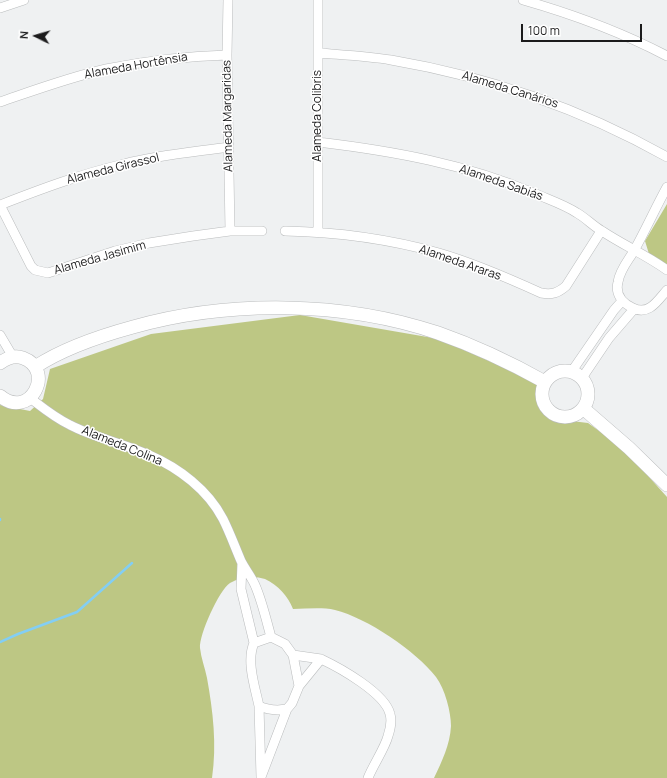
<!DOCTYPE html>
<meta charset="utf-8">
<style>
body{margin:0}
#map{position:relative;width:667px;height:778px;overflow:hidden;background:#eff1f2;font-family:Manrope,sans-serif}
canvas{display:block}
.north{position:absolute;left:16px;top:16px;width:40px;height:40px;-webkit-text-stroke:3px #fff;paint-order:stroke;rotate:275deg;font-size:11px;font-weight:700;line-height:16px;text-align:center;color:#1b1b1c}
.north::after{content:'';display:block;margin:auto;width:14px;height:18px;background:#1b1b1c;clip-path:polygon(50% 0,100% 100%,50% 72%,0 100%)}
.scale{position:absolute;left:521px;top:24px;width:121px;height:18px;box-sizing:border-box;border:2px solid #1b1b1c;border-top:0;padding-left:5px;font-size:12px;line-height:14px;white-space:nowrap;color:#1b1b1c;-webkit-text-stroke:3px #fff;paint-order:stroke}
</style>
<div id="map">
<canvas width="667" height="778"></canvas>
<div class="north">N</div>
<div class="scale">100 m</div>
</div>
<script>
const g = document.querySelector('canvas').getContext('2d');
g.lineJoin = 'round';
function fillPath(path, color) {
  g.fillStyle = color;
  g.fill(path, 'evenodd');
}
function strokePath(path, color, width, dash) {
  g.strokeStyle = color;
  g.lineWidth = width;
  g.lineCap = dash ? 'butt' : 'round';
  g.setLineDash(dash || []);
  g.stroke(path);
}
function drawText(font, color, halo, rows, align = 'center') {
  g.font = font + ' Manrope,sans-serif';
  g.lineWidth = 3;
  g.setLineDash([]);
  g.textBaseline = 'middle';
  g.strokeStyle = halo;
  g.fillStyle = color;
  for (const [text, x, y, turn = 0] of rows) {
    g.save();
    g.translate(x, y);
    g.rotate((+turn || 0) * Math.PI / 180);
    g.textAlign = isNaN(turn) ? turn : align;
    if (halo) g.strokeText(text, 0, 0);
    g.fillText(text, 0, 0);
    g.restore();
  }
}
fillPath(new Path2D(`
 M 667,204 L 667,265 L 649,254 L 645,241 Z
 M 300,315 L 439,339 L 535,381 L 545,394 L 555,419 L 588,423 L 622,447 L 667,497 L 667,778 L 434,778 C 442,761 450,745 451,726 C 451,712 445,689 436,677 C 416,651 367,618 335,610 C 321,607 307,609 293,609 C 288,596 278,585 265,579 C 253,575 240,577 230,583 C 219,590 199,635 200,648 C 201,658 205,668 207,678 C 213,711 217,745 212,778 L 0,778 L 0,405 L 30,411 L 43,399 L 50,369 L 151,334 Z`), '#bdc784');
strokePath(new Path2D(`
 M 0,520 L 0,519
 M 0,642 L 18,634 L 77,612 L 132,563`), '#83cef4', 2.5);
const street = new Path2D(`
 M 228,0 L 227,55 L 230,231
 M 523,0 C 572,14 621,32 667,56
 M 0,8 L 24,0
 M 319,53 C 343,55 367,56 391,60 C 490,77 580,108 667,157
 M 0,102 C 35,90 70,77 106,69 C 146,61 186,56 227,55
 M 318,142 C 393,151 466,164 536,194 C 550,200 565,205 577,213 C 586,218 593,226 602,231 C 623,245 646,255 667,270
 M 667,187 C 656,207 646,229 635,249 C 629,260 620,269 618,282 C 615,294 622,303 633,308 C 649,316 658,300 667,290
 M 0,205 L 31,266 L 35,270 L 48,273 L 115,251 L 149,243 L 193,236 L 230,231 L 262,231
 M 0,205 C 41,189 81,174 124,164 C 158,155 194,152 229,147
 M 285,231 C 337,232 389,239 439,253 C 474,263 508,278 541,293 C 552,295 558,293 566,286 L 601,231
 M 318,232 L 318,0
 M 0,335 L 13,357
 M 572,371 L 614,310 L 622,301
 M 582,378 L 609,338 L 634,309
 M 30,398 C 43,408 55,418 70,425 C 95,438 123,443 149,455 C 179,468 208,490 223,519 C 230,533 235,547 241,561 C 245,569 251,576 255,585 C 262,601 266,619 271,637
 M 242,563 L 241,589 L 254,643 C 246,661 255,687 259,706 C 268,710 276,711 287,709
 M 254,643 L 271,637 L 285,644 L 293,655 L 299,686 L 292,703 L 287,709 L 261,777 L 259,706
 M 293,655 L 321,659 L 299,686
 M 321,659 C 340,668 385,693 390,714 C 392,721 390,730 388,736 C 385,748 373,765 368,778`);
const secondary = new Path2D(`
 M 0,363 C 7,358 15,355 23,358 C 56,370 30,421 0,396
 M 35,367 C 64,348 100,336 133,327 C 229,300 343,301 438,333 C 475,346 511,363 545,382
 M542 394a23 23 0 1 1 46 0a23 23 0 1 1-46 0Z
 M 584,409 L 629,448 L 667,485`);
strokePath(street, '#babcbd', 10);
strokePath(secondary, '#babcbd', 14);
strokePath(street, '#fff', 9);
strokePath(secondary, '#fff', 13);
drawText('12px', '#1b1b1c', '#fff', [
 ["Alameda Hortênsia",136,66,-10],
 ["Alameda Canários",510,90,17],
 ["Alameda Margaridas",228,116,-91],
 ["Alameda Colibris",318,116,-90],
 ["Alameda Girassol",113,169,-14],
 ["Alameda Sabiás",501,183,19],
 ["Alameda Jasimim",100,258,-16],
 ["Alameda Araras",460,263,19],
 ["Alameda Colina",122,446,22]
]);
</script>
